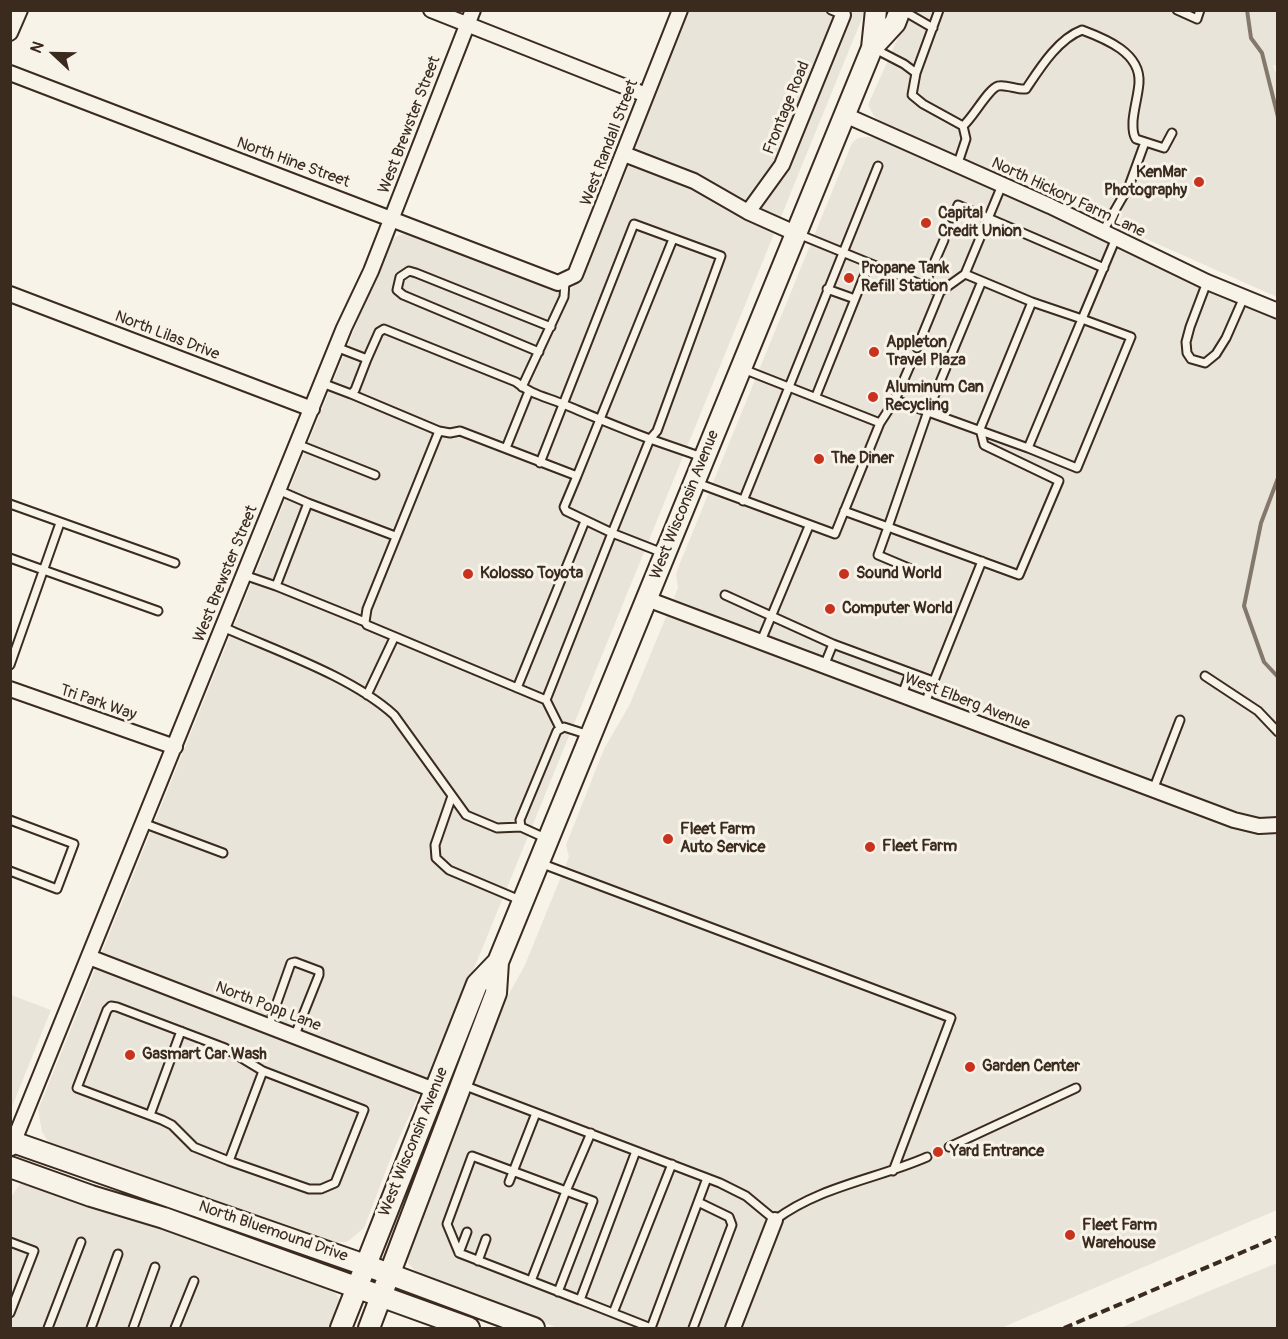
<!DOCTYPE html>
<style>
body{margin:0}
#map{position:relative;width:1288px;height:1339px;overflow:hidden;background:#f7f3e8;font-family:Pangolin,sans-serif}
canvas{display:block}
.frame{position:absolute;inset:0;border:12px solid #3b2a1e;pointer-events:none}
.north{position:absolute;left:24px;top:24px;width:60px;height:60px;-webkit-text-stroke:4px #f7f3e8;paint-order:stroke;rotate:292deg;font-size:16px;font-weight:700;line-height:24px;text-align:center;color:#3b2a1e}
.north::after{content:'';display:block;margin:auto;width:21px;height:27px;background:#3b2a1e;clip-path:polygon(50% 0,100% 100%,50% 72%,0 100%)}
</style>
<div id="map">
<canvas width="1288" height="1339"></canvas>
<div class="frame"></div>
<div class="north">N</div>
</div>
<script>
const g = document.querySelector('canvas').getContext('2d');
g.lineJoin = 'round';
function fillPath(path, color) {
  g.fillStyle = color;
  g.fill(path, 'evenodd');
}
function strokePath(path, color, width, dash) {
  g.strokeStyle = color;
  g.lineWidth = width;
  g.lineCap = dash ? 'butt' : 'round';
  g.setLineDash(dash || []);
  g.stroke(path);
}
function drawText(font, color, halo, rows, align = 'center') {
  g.font = font + ' Pangolin,sans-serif';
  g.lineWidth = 6;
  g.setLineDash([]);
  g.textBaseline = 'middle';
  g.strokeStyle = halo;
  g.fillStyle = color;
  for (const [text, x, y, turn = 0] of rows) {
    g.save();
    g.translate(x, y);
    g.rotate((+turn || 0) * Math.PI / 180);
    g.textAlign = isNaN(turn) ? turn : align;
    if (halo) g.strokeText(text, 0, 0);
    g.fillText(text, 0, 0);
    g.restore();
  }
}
fillPath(new Path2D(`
 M 684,11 L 865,11 L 453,1020 L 395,1147 L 364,1228 L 347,1242 L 330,1242 L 60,1148 L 48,1141 L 42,1132 L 38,1110 L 390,241 L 399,235 L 410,233 L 555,291 L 571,289 L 582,278 L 620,188 Z
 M 910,11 L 1277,11 L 1277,66 L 1273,65 L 1278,80 L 1277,297 L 1144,238 L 1140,250 L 1277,311 L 1277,1210 L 1001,1328 L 558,1328 L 420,1276 L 408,1263 L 409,1244 L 495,1019 L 525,965 L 569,857 L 566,845 L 604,749 L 630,704 L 678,588 L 676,574 L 680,563 L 852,143 L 858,138 L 868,137 L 901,141 L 874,116 L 868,105 Z
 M 11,995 L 51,1010 L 11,1109 Z
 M 37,1178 L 331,1287 L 340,1300 L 334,1328 L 11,1328 L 11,1197 L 20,1184 Z
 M 1277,1263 L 1277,1328 L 1120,1328 Z`), '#e9e4d9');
strokePath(new Path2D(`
 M 1247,10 L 1251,38 L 1262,53 L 1278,117
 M 1278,478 L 1261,523 L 1244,606 L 1264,662 L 1278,677`), '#84786c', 4);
const service = new Path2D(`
 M 831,10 L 843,15 L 844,13
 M 902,10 L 933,28
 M 1177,10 L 1197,19 L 1200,10
 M 875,49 L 904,64 L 916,73 L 912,95 L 923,104 L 963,126 L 966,139 L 957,166
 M 916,73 L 939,10
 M 963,126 C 973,118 988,89 998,86 C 1006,84 1017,90 1026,89 C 1040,68 1058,39 1082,30 C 1106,39 1141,53 1139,83 C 1138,96 1134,108 1133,121 C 1133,127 1132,133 1136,139 L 1164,148 L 1172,133
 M 952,218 L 958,205 L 1104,268
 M 1103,231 L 1129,186 L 1145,142
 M 798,234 L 940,292 L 917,348
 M 965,274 L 1032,302 L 1082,319 L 1116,238
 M 982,281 L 928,411 L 888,527 L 1019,575 L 1059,481 L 984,445 L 980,429 L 1032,302
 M 1207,282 L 1190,327 L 1186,342 L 1187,353 L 1191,359 L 1205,363 L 1216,354 L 1226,338 L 1244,297
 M 924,286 L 944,240
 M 827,289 L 855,299
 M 940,292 L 965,274 L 1002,185
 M 336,347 L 367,359 L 379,332 L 384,329 L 516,382 C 530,394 546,397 563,404 C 592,416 620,428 650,439 L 657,431 L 721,256 L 634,224 L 540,463
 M 539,352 L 403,295 L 397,290 L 400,277 L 409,271 L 416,273 L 551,327
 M 322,383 L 351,394 L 355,390 L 367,359
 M 522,387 L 564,297 L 565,282
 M 351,394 L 439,431
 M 816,396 L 869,264
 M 895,400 L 1028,448 L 1082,319 L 1131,337 L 1077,468 L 1028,448
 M 880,423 L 895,400 L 912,361
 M 297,444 L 375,475
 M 506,448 L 529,391
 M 577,476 L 673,239
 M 697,483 L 835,534 L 880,423 L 743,369
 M 743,501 L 878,166
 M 308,503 L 395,536
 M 10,504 L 175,563
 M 844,511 L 888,527 L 878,555 L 923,574
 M 663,553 L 612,533 L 650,439 L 702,457
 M 10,558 L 158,611
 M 244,575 L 276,586 L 308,503 L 278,490
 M 276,586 L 365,622
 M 725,595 L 833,644 L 824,666
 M 223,627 C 276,651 351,676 394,715 L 466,815 L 497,828 L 521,827
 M 761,641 L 809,526
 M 833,644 L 933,681
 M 10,665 L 60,523
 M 1205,676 L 1258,711 L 1278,732
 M 517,688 L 585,521
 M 367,695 L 394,638
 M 902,695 L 910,673
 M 546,700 L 612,533 L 566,511 L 564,507 L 577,476 L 460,431 L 450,433 L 439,431 L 367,609 L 365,622 L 367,625 L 546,700 L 560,728
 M 925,703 L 982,561
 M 1153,790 L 1180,720
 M 452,796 L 435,845 L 436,858 L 449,870 L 520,900
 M 10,820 L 74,844 L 57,889 L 10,871
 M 143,823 L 223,853
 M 545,838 L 521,827 L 520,820 L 557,731 L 564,727 L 589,735
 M 540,863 L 951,1018 L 893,1171
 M 269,1025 L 291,963 L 295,962 L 319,971 L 319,975 L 295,1035
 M 263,1071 L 364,1110 L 335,1183 L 321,1189 L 309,1189 L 229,1161 Z
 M 463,1085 L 720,1183 L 746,1196 L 775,1220 C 820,1186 877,1179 927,1157
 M 150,1115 L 181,1031
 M 591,1133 L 566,1191 L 472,1156 L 447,1224 L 459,1253 L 580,1300 L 636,1151
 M 949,1147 L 1076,1088
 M 229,1161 L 194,1147 L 172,1125 L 162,1120 L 77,1088 L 107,1010 L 111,1006 L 117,1007 L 225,1048 L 263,1071
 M 672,1164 L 613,1313 L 651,1328 L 707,1178
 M 509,1182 L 536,1113
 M 10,1242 L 34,1251 L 10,1313
 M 459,1253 L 467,1232
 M 478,1261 L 486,1239
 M 531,1281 L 566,1191 L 593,1201 L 558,1292
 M 580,1300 L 613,1313
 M 48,1328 L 81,1242
 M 91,1328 L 118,1254
 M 133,1328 L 155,1267
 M 175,1328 L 194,1281
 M 693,1328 L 732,1225 L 729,1217 L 698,1202`);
const minor = new Path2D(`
 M 431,10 L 646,95
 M 10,33 L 20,10
 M 10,73 L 558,283 L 575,275 L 680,10
 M 845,115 L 1050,206 L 1207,282 L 1278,311
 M 624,154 L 694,181 L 748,212 L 795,233
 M 748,212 L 782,165 L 843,15
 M 10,294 L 312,409
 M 647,599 L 1234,820 L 1259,826 L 1278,825
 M 10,689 L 175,747
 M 89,957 L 434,1090
 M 11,1148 L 344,328 L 371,271 L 473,10
 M 733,1328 L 775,1220`);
const secondary = new Path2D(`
 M 872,48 L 895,23 L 900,10
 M 10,1141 L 365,1265 L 534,1328
 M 10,1167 L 91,1196 L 164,1218 L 469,1328
 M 341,1328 L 477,984 L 498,962
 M 369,1328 L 496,993 L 498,962 L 872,48 L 876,10`);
strokePath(service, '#3b2a1e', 11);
strokePath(minor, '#3b2a1e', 18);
strokePath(secondary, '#3b2a1e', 24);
strokePath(service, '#f7f3e8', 7);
strokePath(minor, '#f7f3e8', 14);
strokePath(secondary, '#f7f3e8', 20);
strokePath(new Path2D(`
 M 1064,1328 L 1278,1237`), '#3b2a1e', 4, [9, 4.5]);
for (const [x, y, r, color] of [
 [1199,182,6,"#c8321e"],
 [926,223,6,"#c8321e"],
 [849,278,6,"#c8321e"],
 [874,352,6,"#c8321e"],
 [873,397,6,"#c8321e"],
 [819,459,6,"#c8321e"],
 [468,574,6,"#c8321e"],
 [844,574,6,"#c8321e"],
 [830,609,6,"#c8321e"],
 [668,839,6,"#c8321e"],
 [870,847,6,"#c8321e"],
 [130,1055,6,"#c8321e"],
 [970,1067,6,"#c8321e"],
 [938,1152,6,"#c8321e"],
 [1070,1235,6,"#c8321e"]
]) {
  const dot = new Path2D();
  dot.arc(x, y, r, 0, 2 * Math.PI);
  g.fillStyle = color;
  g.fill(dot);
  strokePath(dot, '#f7f3e8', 2);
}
drawText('16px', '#3b2a1e', '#f7f3e8', [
 ["Frontage Road",787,108,-68],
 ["West Brewster Street",410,125,-69],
 ["West Randall Street",610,143,-69],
 ["North Hine Street",293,163,20],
 ["North Hickory Farm Lane",1068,198,25],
 ["North Lilas Drive",167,336,21],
 ["West Wisconsin Avenue",685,505,-68],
 ["West Brewster Street",226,574,-68],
 ["West Elberg Avenue",967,702,21],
 ["Tri Park Way",98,703,19],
 ["North Popp Lane",268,1007,21],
 ["West Wisconsin Avenue",414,1142,-68],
 ["North Bluemound Drive",273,1232,19]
]);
drawText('bold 16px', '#3b2a1e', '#f7f3e8', [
 ["KenMar",1187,173,"right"],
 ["Photography",1187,191,"right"],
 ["Capital",938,214],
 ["Credit Union",938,232],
 ["Propane Tank",861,269],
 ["Refill Station",861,287],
 ["Appleton",886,343],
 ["Travel Plaza",886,361],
 ["Aluminum Can",885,388],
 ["Recycling",885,406],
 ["The Diner",831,459],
 ["Kolosso Toyota",480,574],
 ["Sound World",856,574],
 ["Computer World",842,609],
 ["Fleet Farm",680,830],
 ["Auto Service",680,848],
 ["Fleet Farm",882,847],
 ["Gasmart Car Wash",142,1055],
 ["Garden Center",982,1067],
 ["Yard Entrance",950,1152],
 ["Fleet Farm",1082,1226],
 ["Warehouse",1082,1244]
], 'left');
</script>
